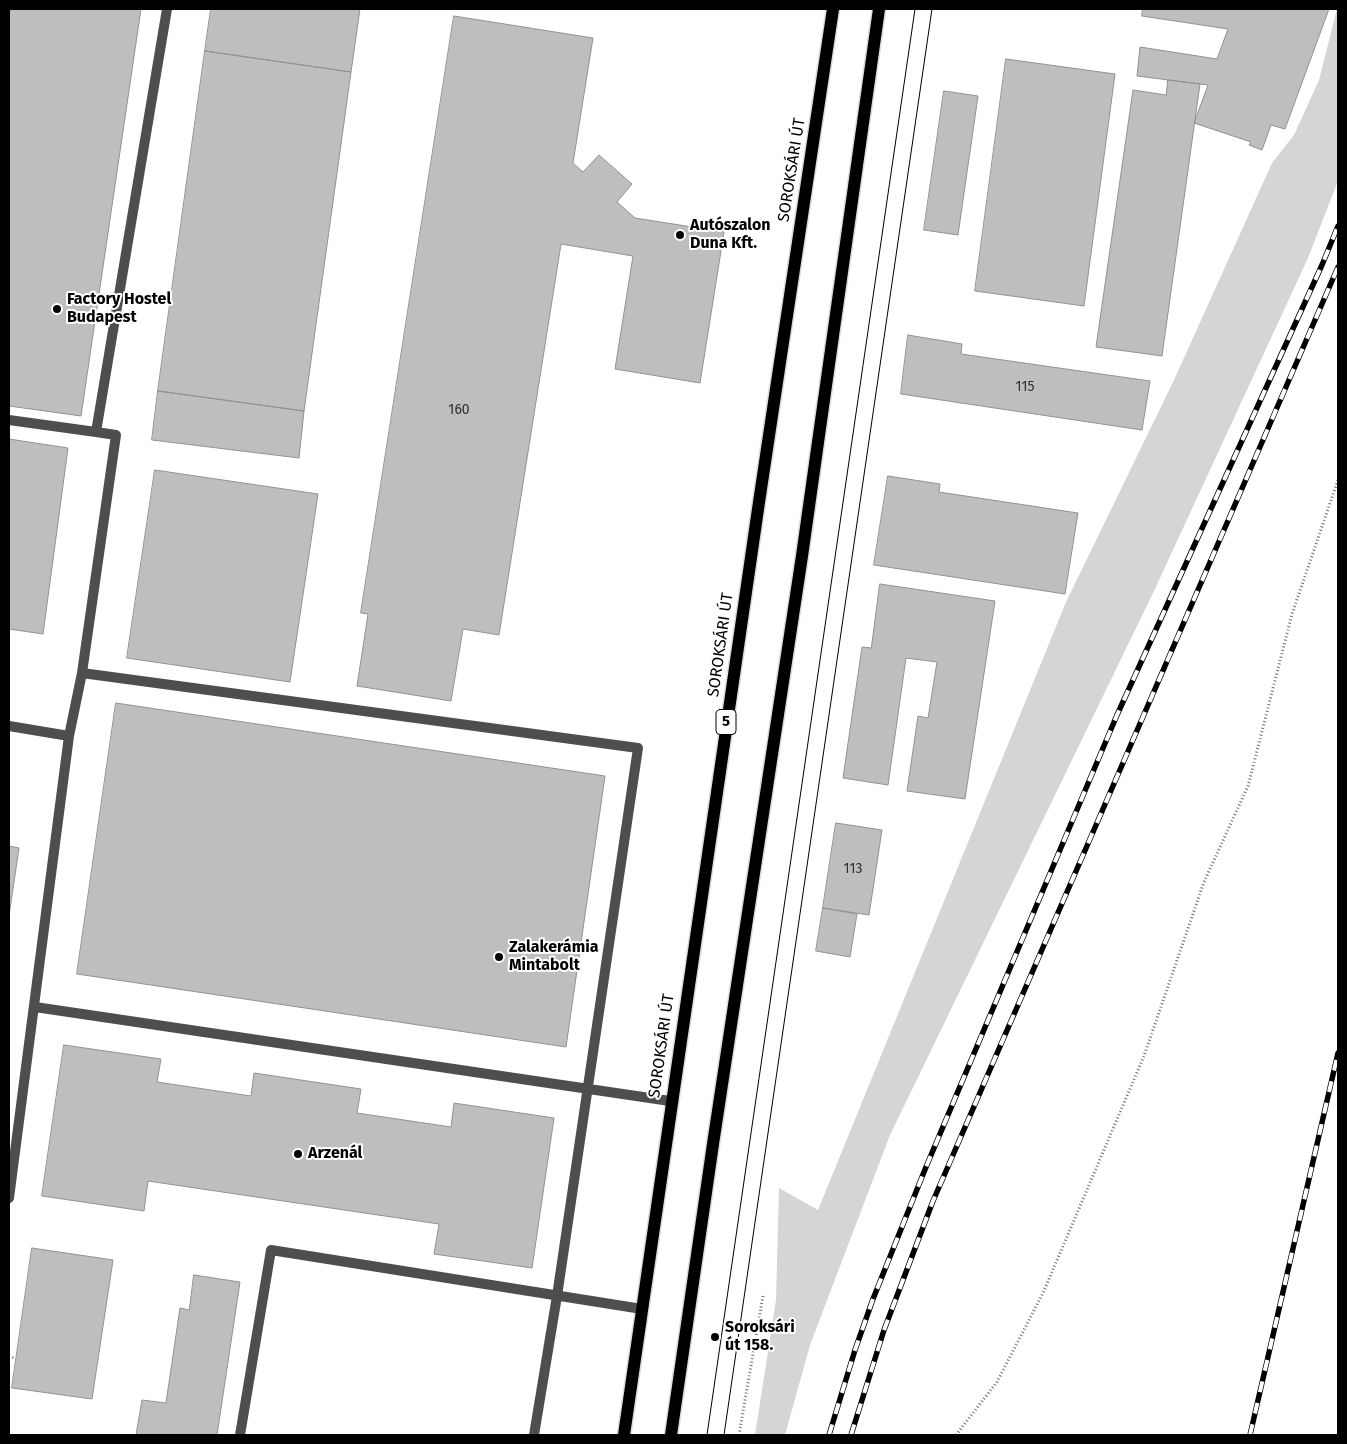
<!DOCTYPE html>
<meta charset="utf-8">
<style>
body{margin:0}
#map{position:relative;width:1347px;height:1444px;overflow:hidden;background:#fff;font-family:"Fira Sans",sans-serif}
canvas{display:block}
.frame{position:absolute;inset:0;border:10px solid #000;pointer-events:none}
</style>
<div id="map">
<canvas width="1347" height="1444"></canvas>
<div class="frame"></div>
</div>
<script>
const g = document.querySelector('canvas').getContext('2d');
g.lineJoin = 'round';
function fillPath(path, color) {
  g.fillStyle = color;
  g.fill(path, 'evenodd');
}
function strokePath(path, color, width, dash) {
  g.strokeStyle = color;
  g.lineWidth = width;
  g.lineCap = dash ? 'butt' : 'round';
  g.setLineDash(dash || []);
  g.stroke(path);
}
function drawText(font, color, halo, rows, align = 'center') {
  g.font = font + ' "Fira Sans",sans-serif';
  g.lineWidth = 4;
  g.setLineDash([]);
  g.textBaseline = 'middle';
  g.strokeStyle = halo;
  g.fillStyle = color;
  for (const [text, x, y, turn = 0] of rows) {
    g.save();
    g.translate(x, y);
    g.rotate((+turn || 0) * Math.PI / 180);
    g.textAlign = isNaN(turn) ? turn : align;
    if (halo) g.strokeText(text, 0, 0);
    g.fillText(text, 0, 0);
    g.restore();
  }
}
fillPath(new Path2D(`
 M 1337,9 L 1338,181 L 1308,258 L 1154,591 L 890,1135 L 810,1345 L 785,1435 L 755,1435 L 776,1300 L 779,1188 L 818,1210 L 1066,602 L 1174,380 L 1272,163 L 1294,135 L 1319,80 Z`), '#d5d5d5');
const building = new Path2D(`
 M 9,9 L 141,9 L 81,416 L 9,406 Z
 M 211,9 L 360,9 L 351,72 L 205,51 Z
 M 1143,9 L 1329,9 L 1285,129 L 1271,125 L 1262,150 L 1249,145 L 1251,142 L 1194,123 L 1208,85 L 1137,76 L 1140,47 L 1217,59 L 1228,29 L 1142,16 Z
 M 454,16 L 593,38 L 573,163 L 583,172 L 599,155 L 632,184 L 617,202 L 635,218 L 724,232 L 700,383 L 615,369 L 633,256 L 561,244 L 499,635 L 463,629 L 451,701 L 357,686 L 368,614 L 361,613 Z
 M 205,51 L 351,72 L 304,411 L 158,391 Z
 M 1006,59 L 1115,74 L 1084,306 L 975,291 Z
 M 1168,80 L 1200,84 L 1162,356 L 1096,347 L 1133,90 L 1166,95 Z
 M 944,91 L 978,96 L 958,235 L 924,230 Z
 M 908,335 L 962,344 L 961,354 L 1150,381 L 1142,430 L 901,394 Z
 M 158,391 L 304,411 L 299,458 L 152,440 Z
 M 9,439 L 68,448 L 43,634 L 9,629 Z
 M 155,470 L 318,494 L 290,682 L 127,658 Z
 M 888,476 L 940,484 L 939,492 L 1078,513 L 1065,594 L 874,565 Z
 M 880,584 L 995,601 L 965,799 L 907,791 L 918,716 L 928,718 L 937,662 L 906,658 L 888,785 L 843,778 L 862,647 L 871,648 Z
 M 116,703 L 605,776 L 566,1047 L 77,974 Z
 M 836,823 L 882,830 L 869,915 L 823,908 Z
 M 9,846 L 19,848 L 9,916 Z
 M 823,908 L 857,914 L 850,957 L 816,951 Z
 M 64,1045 L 161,1059 L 157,1082 L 251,1096 L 254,1073 L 361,1089 L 357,1113 L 451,1127 L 454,1103 L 554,1118 L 532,1268 L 434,1254 L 439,1224 L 148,1181 L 144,1211 L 42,1196 Z
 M 32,1248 L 113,1260 L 92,1399 L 12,1388 Z
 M 194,1275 L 240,1282 L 217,1435 L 136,1435 L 142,1400 L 166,1403 L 180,1308 L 189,1310 Z`);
fillPath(building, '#bebebe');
strokePath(building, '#929292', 1);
const primary = new Path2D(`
 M 624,1435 C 691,959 761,484 833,9
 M 671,1435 L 713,1144 L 802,556 L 879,9`);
strokePath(primary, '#dbdbdb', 15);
strokePath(new Path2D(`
 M 9,1357 L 16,1358
 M 739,1435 L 763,1296
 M 956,1435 L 997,1382 L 1043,1293 L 1144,1056 L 1204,882 L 1248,786 L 1292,614 L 1338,480`), '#707070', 3, [1, 2.5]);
strokePath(new Path2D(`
 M 9,420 L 96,432 L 167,9
 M 82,673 L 638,748 L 557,1296 L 534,1435
 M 9,726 L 69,736
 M 35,1007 L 670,1101
 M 9,1198 L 69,736 L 82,673 L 116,435 L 96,432
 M 240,1435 L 271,1250 L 642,1309`), '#4e4e4e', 10);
strokePath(primary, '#000', 12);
strokePath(new Path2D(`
 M 707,1435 L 915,9
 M 724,1435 L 932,9`), '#000', 1);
const rail = new Path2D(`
 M 829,1435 L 855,1350 L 873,1299 L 926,1167 L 1117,715 L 1322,265 L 1338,226
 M 851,1435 L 884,1330 L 933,1201 L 1338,267
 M 1250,1435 L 1338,1053`);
strokePath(rail, '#000', 5.5);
strokePath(rail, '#fff', 4, [11]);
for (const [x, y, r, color] of [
 [680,235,5,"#000"],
 [57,309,5,"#000"],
 [499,957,5,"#000"],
 [298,1154,5,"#000"],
 [715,1337,5,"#000"]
]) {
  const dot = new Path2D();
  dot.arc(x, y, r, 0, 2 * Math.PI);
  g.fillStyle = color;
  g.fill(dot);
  strokePath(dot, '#fff', 2);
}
drawText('14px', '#303030', null, [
 ["115",1025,387],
 ["160",459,410],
 ["113",853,869]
]);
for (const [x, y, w] of [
 [726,722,20]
]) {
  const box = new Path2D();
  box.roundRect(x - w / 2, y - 12.5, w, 25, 4);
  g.fillStyle = '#fff';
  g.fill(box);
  strokePath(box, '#000', 1);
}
drawText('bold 15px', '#000', null, [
 ["5",726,722]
]);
drawText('16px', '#000', '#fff', [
 ["SOROKSÁRI ÚT",792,170,-81],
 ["SOROKSÁRI ÚT",721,645,-82],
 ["SOROKSÁRI ÚT",662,1046,-82]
]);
drawText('bold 16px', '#000', '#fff', [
 ["Autószalon",690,226],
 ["Duna Kft.",690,244],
 ["Factory Hostel",67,300],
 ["Budapest",67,318],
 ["Zalakerámia",509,948],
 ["Mintabolt",509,966],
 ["Arzenál",308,1154],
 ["Soroksári",725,1328],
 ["út 158.",725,1346]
], 'left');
</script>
